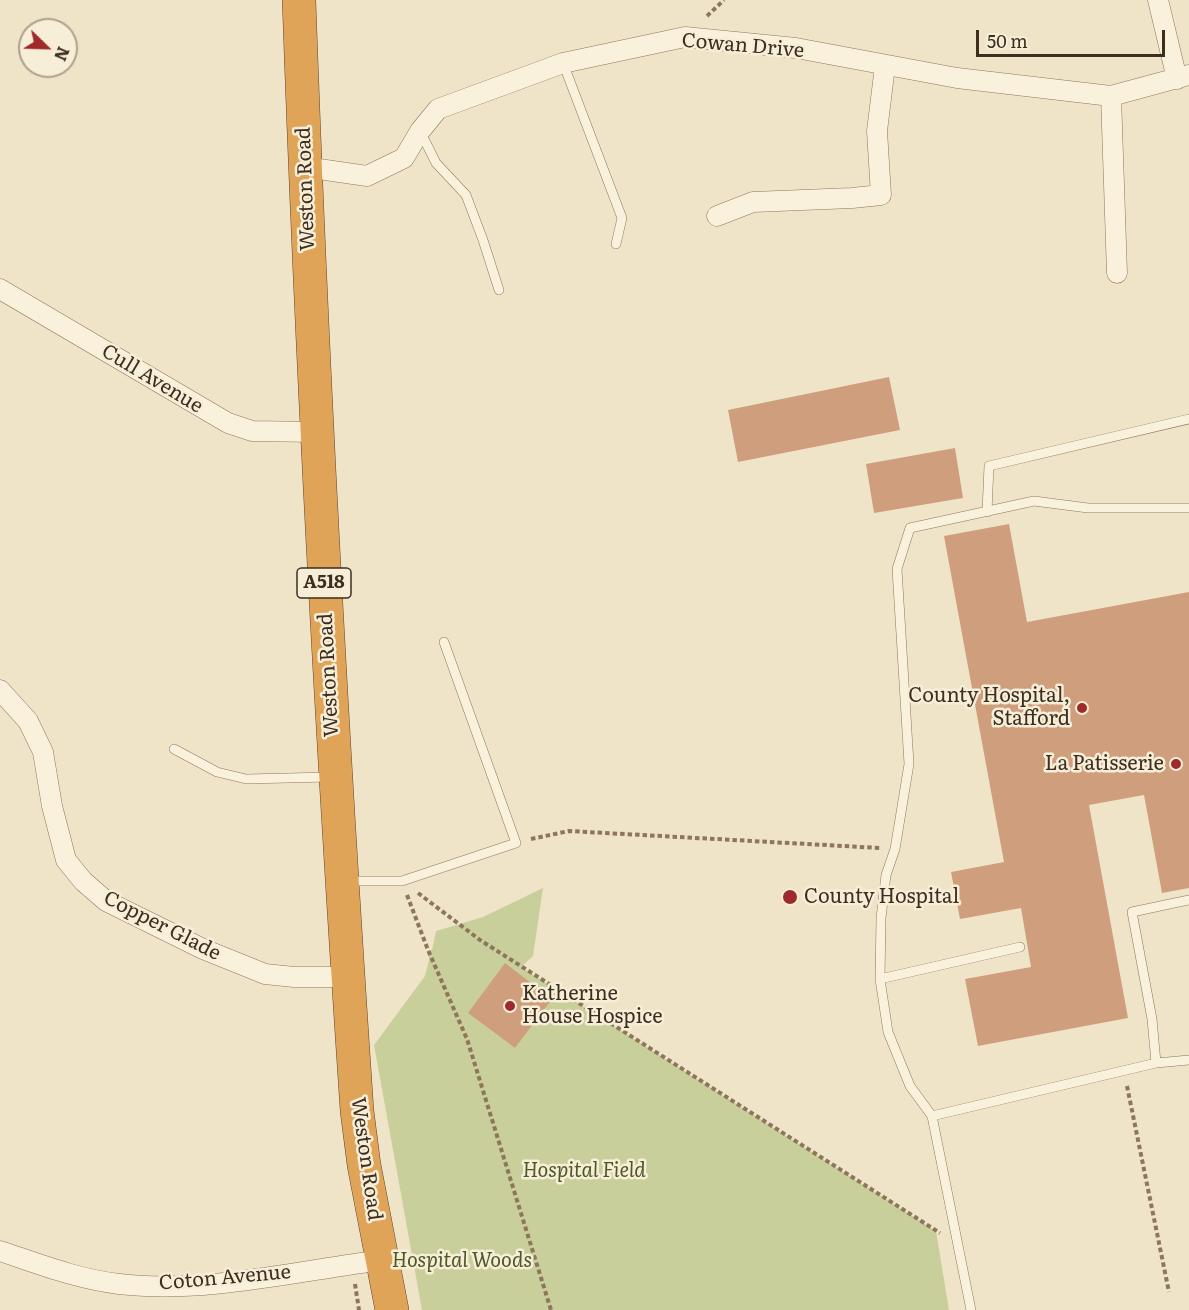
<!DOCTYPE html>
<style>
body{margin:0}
#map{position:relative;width:1189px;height:1310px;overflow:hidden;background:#f0e4c8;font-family:Literata,serif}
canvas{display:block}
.north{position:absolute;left:18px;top:18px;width:60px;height:60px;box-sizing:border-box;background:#f7eed8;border:2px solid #ada18e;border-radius:50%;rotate:113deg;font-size:16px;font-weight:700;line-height:24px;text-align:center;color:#3d2e20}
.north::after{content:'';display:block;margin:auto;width:21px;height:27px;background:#9e2a2b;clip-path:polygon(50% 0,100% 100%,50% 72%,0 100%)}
.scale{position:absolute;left:976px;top:30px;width:189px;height:27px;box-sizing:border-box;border:3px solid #3d2e20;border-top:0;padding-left:8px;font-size:18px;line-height:21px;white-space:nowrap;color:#3d2e20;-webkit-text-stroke:4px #f7eed8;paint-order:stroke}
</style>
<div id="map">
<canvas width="1189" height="1310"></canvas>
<div class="north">N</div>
<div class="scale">50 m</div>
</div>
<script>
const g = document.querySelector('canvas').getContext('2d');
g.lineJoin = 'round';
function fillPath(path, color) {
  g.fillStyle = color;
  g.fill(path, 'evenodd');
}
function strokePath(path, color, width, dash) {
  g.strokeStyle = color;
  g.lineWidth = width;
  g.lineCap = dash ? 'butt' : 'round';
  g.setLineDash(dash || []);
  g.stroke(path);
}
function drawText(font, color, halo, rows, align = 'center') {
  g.font = font + ' Literata,serif';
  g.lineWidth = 5;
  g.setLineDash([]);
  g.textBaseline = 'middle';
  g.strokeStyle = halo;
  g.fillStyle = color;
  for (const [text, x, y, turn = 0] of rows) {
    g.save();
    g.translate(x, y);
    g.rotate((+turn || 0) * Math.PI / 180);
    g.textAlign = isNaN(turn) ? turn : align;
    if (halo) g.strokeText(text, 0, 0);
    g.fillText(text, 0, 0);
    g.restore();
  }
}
fillPath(new Path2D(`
 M 543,888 L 533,956 L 521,967 L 936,1231 L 949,1310 L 422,1310 L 374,1045 L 425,976 L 429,960 L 428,950 L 432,950 L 436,931 L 483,917 Z`), '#c9cf9b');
fillPath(new Path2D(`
 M 889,377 L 900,430 L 738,462 L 728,410 Z
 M 955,448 L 963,498 L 874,513 L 866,464 Z
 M 1009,524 L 1027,622 L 1189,592 L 1189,888 L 1162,893 L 1144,795 L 1089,805 L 1128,1018 L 978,1046 L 965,979 L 1031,967 L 1021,908 L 960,919 L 951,872 L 1004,862 L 944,536 Z
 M 505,963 L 552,999 L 515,1048 L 468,1013 Z`), '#cf9f7d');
const lane = new Path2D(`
 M 563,63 L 622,218 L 616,244
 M 420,131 L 436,163 L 466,195 L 483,240 L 499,290
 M 987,512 L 989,466 L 1189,419
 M 174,749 L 217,772 L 246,779 L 329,777
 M 348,881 L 402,881 L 516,843 L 444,642
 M 880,979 L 1020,947
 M 1156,1063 L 1152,1019 L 1132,912 L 1189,900
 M 932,1116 L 1156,1063 L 1189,1060
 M 971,1310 L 932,1116 L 910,1086 L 888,1032 L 880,979 L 881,918 L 886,875 L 895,849 L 909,764 L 897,569 L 910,528 L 1034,501 L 1088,508 L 1189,508`);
const street = new Path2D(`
 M 1158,0 L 1177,79
 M 1111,96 L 1117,273
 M 305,167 L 367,176 L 404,158 L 420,131 L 438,109 L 563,63 L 685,37 L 796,48 L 957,78 L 1111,96 L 1189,75
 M 717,216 L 753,202 L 852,198 L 881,195 L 877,131 L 885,66
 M 0,289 L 228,423 L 252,431 L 316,432
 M 0,690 L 28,721 L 43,752 L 52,806 L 66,860 L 83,881 L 106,901 L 203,949 L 265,974 L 294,977 L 348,977
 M 0,1251 C 39,1264 77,1279 119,1284 C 204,1294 297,1271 382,1260`);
const highway = new Path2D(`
 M 299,0 C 312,371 332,741 357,1111 L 364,1165 L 392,1310`);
strokePath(lane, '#8d765c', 10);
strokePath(street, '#8d765c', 21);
strokePath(highway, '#5b4430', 34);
strokePath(new Path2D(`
 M 707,16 L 724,0
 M 531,839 L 569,831 L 880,848
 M 418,893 L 480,940 L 940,1233
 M 407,895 L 428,950 L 467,1039 L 551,1310
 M 1127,1086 L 1169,1292
 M 355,1284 L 359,1310`), '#8d765c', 4, [4.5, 3]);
strokePath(lane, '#faf1dc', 9);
strokePath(street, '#faf1dc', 20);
strokePath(highway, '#e0a458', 33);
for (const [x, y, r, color] of [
 [1082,708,6,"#9e2a2b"],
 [1176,764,6,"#9e2a2b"],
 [790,897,8,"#9e2a2b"],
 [510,1006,6,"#9e2a2b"]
]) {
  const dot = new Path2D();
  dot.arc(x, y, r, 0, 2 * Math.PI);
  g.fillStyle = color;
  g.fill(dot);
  strokePath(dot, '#f7eed8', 2);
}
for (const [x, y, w] of [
 [324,583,54]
]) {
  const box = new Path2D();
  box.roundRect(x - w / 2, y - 15, w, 30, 4.5);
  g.fillStyle = '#f7eed8';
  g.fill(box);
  strokePath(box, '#3d2e20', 1.5);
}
drawText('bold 18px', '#3d2e20', null, [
 ["A518",324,583]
]);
drawText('20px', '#3d2e20', '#f7eed8', [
 ["Cowan Drive",743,46,5],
 ["Weston Road",306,189,-92],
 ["Cull Avenue",152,379,31],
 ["Weston Road",329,675,-93],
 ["Copper Glade",162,926,27],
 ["Weston Road",366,1159,82],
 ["Coton Avenue",225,1278,-5]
]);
drawText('20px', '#3d2e20', '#f7eed8', [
 ["County Hospital,",1070,696],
 ["Stafford",1070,719],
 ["La Patisserie",1164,764],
 ["County Hospital",804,897,"left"],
 ["Katherine",522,994,"left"],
 ["House Hospice",522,1017,"left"]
], 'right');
drawText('italic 20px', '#4d5a26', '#f7eed8', [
 ["Hospital Field",584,1171],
 ["Hospital Woods",462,1261]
]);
</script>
